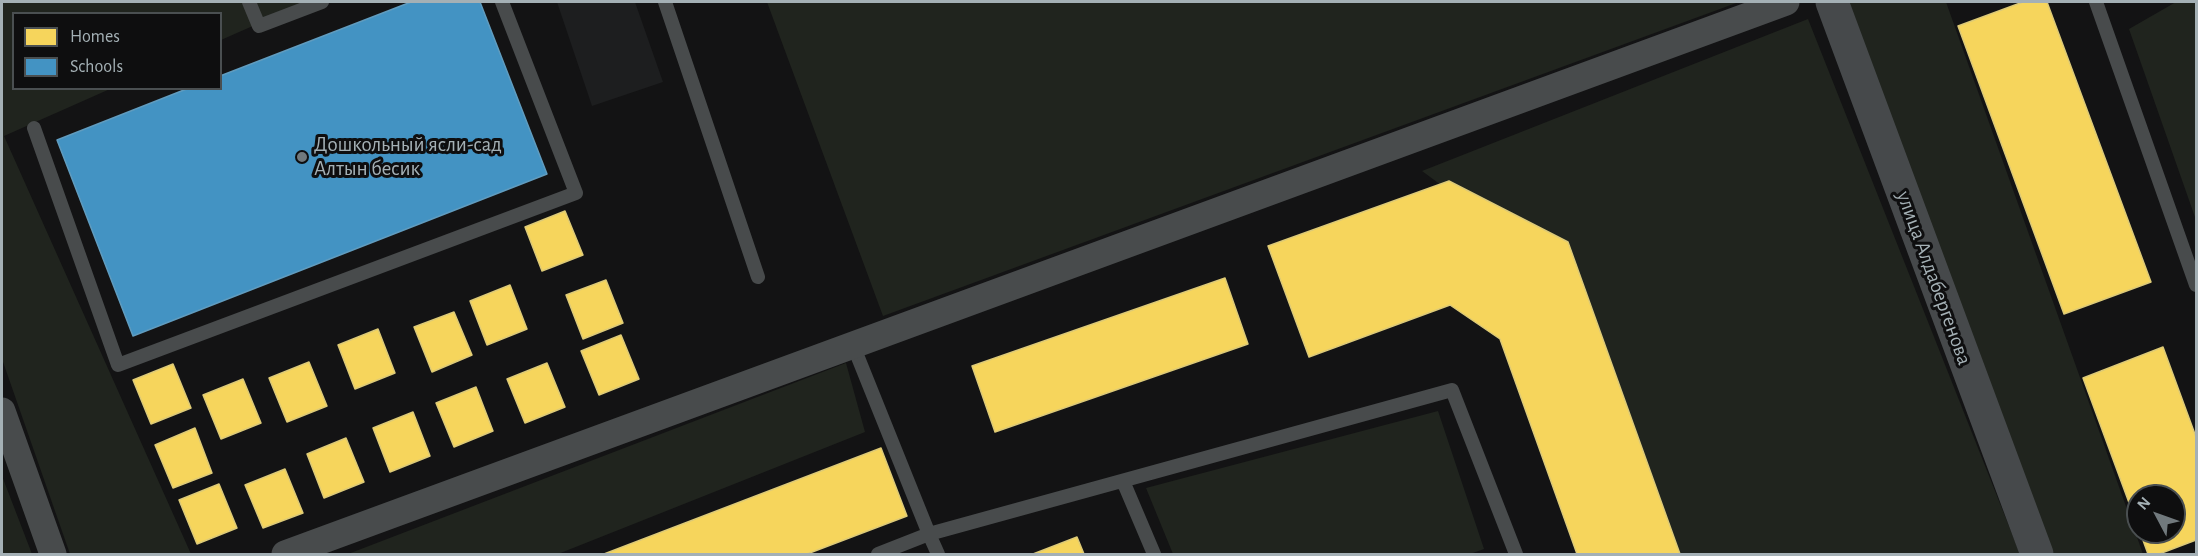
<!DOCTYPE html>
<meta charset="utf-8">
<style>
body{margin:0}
#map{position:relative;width:2198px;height:556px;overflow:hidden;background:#131314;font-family:"Alegreya Sans",sans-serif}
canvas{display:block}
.frame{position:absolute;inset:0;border:3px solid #a4b0b5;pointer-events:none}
.legend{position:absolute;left:12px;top:12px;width:210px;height:78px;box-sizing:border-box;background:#0e0e0f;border:2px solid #4a4f51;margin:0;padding:8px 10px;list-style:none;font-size:18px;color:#a4b0b5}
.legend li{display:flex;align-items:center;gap:12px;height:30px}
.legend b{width:30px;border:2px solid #4a4f51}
.north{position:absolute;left:2126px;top:484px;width:60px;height:60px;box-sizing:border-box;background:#0e0e0f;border:2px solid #4a4f51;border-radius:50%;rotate:311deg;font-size:16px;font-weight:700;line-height:24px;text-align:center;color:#a4b0b5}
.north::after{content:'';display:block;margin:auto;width:21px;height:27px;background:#71797d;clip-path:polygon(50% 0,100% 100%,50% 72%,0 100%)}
</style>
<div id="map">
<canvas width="2198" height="556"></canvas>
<div class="frame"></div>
<ul class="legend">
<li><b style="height:16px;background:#f6d55c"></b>Homes</li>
<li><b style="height:16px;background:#4393c3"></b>Schools</li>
</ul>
<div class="north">N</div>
</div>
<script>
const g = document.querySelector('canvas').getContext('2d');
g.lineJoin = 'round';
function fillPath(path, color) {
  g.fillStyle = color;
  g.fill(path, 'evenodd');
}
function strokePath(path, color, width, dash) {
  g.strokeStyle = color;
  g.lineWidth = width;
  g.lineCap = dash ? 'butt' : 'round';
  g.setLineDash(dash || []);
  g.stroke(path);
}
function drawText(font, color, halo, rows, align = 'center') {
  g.font = font + ' "Alegreya Sans",sans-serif';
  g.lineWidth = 6;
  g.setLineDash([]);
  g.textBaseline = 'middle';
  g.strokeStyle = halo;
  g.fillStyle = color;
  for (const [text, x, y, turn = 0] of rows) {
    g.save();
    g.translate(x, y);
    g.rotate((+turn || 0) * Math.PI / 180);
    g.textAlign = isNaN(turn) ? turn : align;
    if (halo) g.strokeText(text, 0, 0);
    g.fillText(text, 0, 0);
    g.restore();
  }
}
fillPath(new Path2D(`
 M 557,2 L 635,2 L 663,82 L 592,106 Z`), '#1d1e1f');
fillPath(new Path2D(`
 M 2,2 L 307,2 L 221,40 L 220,14 L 14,14 L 14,88 L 110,89 L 4,136 L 191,554 L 70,554 L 2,359 Z
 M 767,2 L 1739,2 L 883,316 Z
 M 1848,2 L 1946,2 L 2143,554 L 2053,554 Z
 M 2176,2 L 2196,2 L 2196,220 L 2129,29 Z
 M 1808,19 L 2020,554 L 1676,554 L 1571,281 L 1422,171 Z
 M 846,363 L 865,432 L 558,554 L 348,554 Z
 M 1438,411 L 1484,549 L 1470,554 L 1173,554 L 1146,488 Z
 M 2,476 L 32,554 L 2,554 Z`), '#20241e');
const homes = new Path2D(`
 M 2023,2 L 2047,2 L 2151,282 L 2064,314 L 1958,26 Z
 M 1449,181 L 1568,242 L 1680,554 L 1577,554 L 1500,339 L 1450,305 L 1309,357 L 1268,246 Z
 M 565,211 L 583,255 L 542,271 L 525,227 Z
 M 1225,278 L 1248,344 L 995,432 L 972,366 Z
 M 606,280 L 623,323 L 583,339 L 566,295 Z
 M 510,285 L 527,329 L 487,345 L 470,301 Z
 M 454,312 L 472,355 L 432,372 L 414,327 Z
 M 378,329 L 395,373 L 355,389 L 338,345 Z
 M 621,335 L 639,379 L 599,395 L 581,351 Z
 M 2163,347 L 2196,437 L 2196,540 L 2159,554 L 2148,554 L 2140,532 L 2174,532 L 2174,496 L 2138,496 L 2138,527 L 2083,378 Z
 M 309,362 L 327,406 L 287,422 L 269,378 Z
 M 547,363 L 565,407 L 525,423 L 507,379 Z
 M 173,364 L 191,408 L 151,424 L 133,380 Z
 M 243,379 L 261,423 L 221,439 L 203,395 Z
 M 476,387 L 493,431 L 454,447 L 436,403 Z
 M 413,412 L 430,456 L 390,472 L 373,428 Z
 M 195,428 L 212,473 L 173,488 L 155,445 Z
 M 346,438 L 364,482 L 324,498 L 307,454 Z
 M 881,448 L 907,516 L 807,554 L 604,554 Z
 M 285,469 L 303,513 L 263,528 L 245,485 Z
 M 219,484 L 237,528 L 197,544 L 179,500 Z
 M 1077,537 L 1084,554 L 1033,554 Z`);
fillPath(homes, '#f6d55c');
strokePath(homes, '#ddca77', 1.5);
const schools = new Path2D(`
 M 411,2 L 480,2 L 547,174 L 133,336 L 57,140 L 189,88 L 220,88 L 220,76 Z`);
fillPath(schools, '#4393c3');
strokePath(schools, '#609cbf', 1.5);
strokePath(new Path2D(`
 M 249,2 L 259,26 L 322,2
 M 665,2 L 758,277
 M 2096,2 L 2196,285
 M 34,128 L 118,365 L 576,193 L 502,2
 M 853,345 L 929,534 L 878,554
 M 1123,481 L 1154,554
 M 938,554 L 929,534 L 1452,390 L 1516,554`), '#484b4c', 14);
strokePath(new Path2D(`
 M 2,411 L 53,554
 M 285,554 L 1786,2`), '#484b4c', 27);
strokePath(new Path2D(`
 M 1832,2 L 2037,554`), '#46494b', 33);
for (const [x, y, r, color] of [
 [302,157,6,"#71797d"]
]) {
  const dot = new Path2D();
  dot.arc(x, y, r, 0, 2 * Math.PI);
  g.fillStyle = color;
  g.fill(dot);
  strokePath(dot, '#0e0e0f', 2);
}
drawText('21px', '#a4b0b5', '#0e0e0f', [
 ["Дошкольный ясли-сад",314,145],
 ["Алтын бесик",314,169]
], 'left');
drawText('21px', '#a4b0b5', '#0e0e0f', [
 ["улица Алдабергенова",1934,278,70]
]);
</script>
